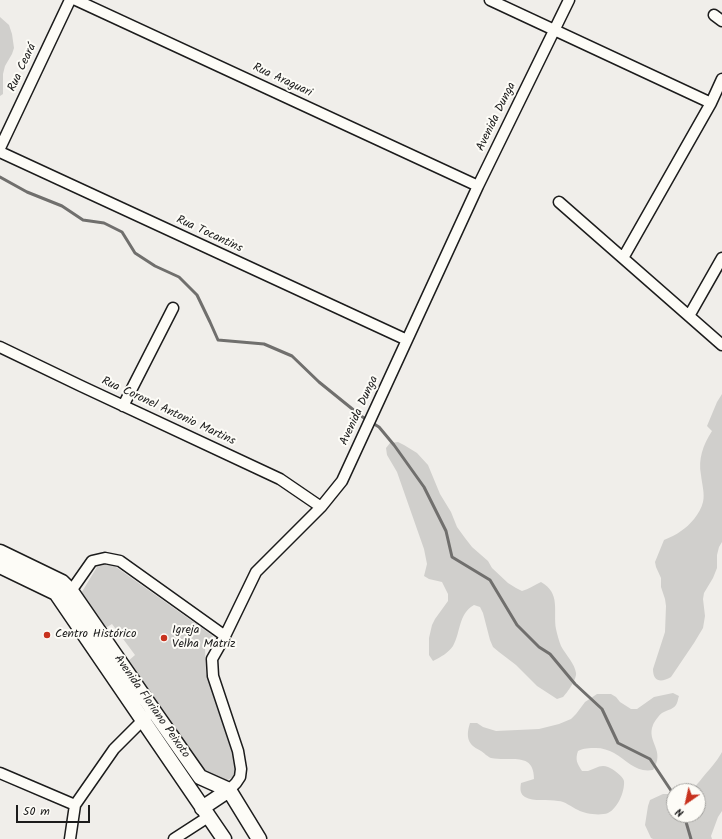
<!DOCTYPE html>
<meta charset="utf-8">
<style>
body{margin:0}
#map{position:relative;width:722px;height:839px;overflow:hidden;background:#f0eeea;font-family:Kalam,sans-serif}
canvas{display:block}
.north{position:absolute;left:666px;top:783px;width:40px;height:40px;box-sizing:border-box;background:#fdfcf7;border:1px solid #a3a29f;border-radius:50%;rotate:214deg;font-size:11px;font-weight:700;line-height:16px;text-align:center;color:#1c1c1c}
.north::after{content:'';display:block;margin:auto;width:14px;height:18px;background:#c8321e;clip-path:polygon(50% 0,100% 100%,50% 72%,0 100%)}
.scale{position:absolute;left:16px;top:805px;width:74px;height:18px;box-sizing:border-box;border:2px solid #1c1c1c;border-top:0;padding-left:5px;font-size:12px;line-height:14px;white-space:nowrap;color:#1c1c1c;-webkit-text-stroke:3px #fdfcf7;paint-order:stroke}
</style>
<div id="map">
<canvas width="722" height="839"></canvas>
<div class="north">N</div>
<div class="scale">50 m</div>
</div>
<script>
const g = document.querySelector('canvas').getContext('2d');
g.lineJoin = 'round';
function fillPath(path, color) {
  g.fillStyle = color;
  g.fill(path, 'evenodd');
}
function strokePath(path, color, width, dash) {
  g.strokeStyle = color;
  g.lineWidth = width;
  g.lineCap = dash ? 'butt' : 'round';
  g.setLineDash(dash || []);
  g.stroke(path);
}
function drawText(font, color, halo, rows, align = 'center') {
  g.font = font + ' Kalam,sans-serif';
  g.lineWidth = 4;
  g.setLineDash([]);
  g.textBaseline = 'middle';
  g.strokeStyle = halo;
  g.fillStyle = color;
  for (const [text, x, y, turn = 0] of rows) {
    g.save();
    g.translate(x, y);
    g.rotate((+turn || 0) * Math.PI / 180);
    g.textAlign = isNaN(turn) ? turn : align;
    if (halo) g.strokeText(text, 0, 0);
    g.fillText(text, 0, 0);
    g.restore();
  }
}
fillPath(new Path2D(`
 M 0,17 L 9,25 L 12,34 L 14,48 L 12,54 L 5,66 L 3,74 L 3,94 L 0,96 Z
 M 722,394 L 722,542 L 719,547 L 717,555 L 717,568 L 713,578 L 704,593 L 703,599 L 705,616 L 703,628 L 694,643 L 671,677 C 661,683 653,682 653,669 L 665,632 L 666,606 L 665,599 L 661,587 L 661,578 L 656,567 L 655,562 L 664,540 C 670,537 676,535 681,531 C 690,525 700,514 703,502 C 705,494 702,484 701,475 C 698,459 703,445 712,431 L 707,426 L 717,402 Z
 M 398,442 L 404,445 L 417,453 L 428,465 L 440,494 L 451,512 L 457,527 L 465,538 L 472,547 L 488,561 L 492,568 L 508,583 L 516,588 L 522,591 C 529,589 534,585 541,582 C 561,593 553,611 556,629 C 557,634 559,641 561,646 C 566,655 575,664 576,673 C 577,679 567,693 563,697 C 561,698 559,698 557,699 L 537,686 L 516,665 L 499,652 L 493,647 L 490,640 L 483,613 L 480,607 L 474,605 C 458,614 461,632 453,646 C 448,653 441,657 433,661 L 429,655 L 429,638 L 432,625 L 435,619 L 448,601 L 448,594 L 442,582 L 429,579 L 424,576 L 427,564 L 424,549 L 397,472 L 387,455 L 386,448 L 390,443 Z
 M 107,564 L 116,567 L 213,636 L 205,648 L 206,673 L 235,762 L 235,776 L 224,782 L 205,772 L 126,663 L 135,655 L 112,624 L 104,629 L 80,595 L 97,567 Z
 M 673,693 L 679,696 C 678,698 678,701 677,703 C 675,709 667,710 662,713 C 659,715 654,722 653,725 C 646,742 666,750 653,770 C 636,773 628,761 614,753 C 609,750 602,748 596,748 C 589,748 584,748 578,751 C 575,760 577,763 582,771 C 582,771 587,771 588,771 C 595,769 600,764 608,767 C 613,769 623,776 624,781 C 625,792 617,809 608,813 C 600,816 585,814 578,810 C 571,807 565,801 558,801 C 549,799 533,802 525,797 C 520,794 520,789 521,783 L 534,779 C 534,751 510,762 491,758 C 488,757 484,753 481,751 C 478,749 473,747 471,744 C 466,738 468,729 470,723 L 477,723 L 483,727 L 496,731 L 539,729 L 559,724 L 571,719 L 576,714 L 585,702 L 597,694 L 611,694 L 616,697 L 620,702 L 631,709 L 637,709 L 654,697 Z
 M 722,752 L 722,811 L 718,817 L 711,836 L 712,839 L 653,839 L 651,838 L 645,825 L 648,806 L 650,800 L 663,794 L 674,794 L 674,815 L 698,815 L 698,791 L 690,791 C 698,785 702,777 709,770 C 715,763 718,759 722,752 Z`), '#d0cfcc');
strokePath(new Path2D(`
 M 0,177 L 27,192 L 62,206 L 83,220 L 104,223 L 122,232 L 135,253 L 155,266 L 179,277 L 197,295 L 210,322 L 218,340 L 264,344 L 292,356 L 319,382 L 361,416 L 379,427 L 394,445 L 424,487 L 446,531 L 452,557 L 490,580 L 517,625 L 539,647 L 550,654 L 575,684 L 602,709 L 618,743 L 650,759 L 674,795
 M 684,815 L 691,839`), '#706f6d', 3);
const street = new Path2D(`
 M 76,0 L 478,186
 M 490,0 L 711,103
 M 714,15 L 722,21
 M 0,148 L 70,0
 M 0,152 L 407,340
 M 559,202 L 722,345
 M 623,258 L 711,103 L 722,79
 M 689,316 L 722,258
 M 0,347 L 81,386 L 280,479 L 321,507
 M 123,406 L 173,308
 M 71,591 L 92,561 L 105,558 L 120,561 L 225,636 L 256,572 L 321,507 L 342,481 L 478,186 L 569,0
 M 225,636 L 212,659 L 213,676 L 238,751 L 241,769 L 240,777 L 236,783 L 229,790
 M 0,773 L 75,805
 M 70,839 L 75,805 L 114,749 L 147,716
 M 174,839 L 208,817`);
const secondary = new Path2D(`
 M 0,552 L 62,582 L 71,591 L 153,710 L 200,777 L 229,790 L 259,839
 M 0,566 L 56,593 L 224,839
 M 202,808 L 229,790`);
strokePath(street, '#1c1c1c', 13);
strokePath(secondary, '#1c1c1c', 17);
strokePath(street, '#fdfcf7', 10);
strokePath(secondary, '#fdfcf7', 14);
for (const [x, y, r, color] of [
 [47,635,4,"#c8321e"],
 [164,638,4,"#c8321e"]
]) {
  const dot = new Path2D();
  dot.arc(x, y, r, 0, 2 * Math.PI);
  g.fillStyle = color;
  g.fill(dot);
  strokePath(dot, '#fdfcf7', 1.5);
}
drawText('12px', '#1c1c1c', '#fdfcf7', [
 ["Rua Ceará",23,68,-65],
 ["Rua Araguari",282,81,25],
 ["Avenida Dunga",497,117,-64],
 ["Rua Tocantins",209,235,25],
 ["Avenida Dunga",360,411,-65],
 ["Rua Coronel Antonio Martins",168,412,25],
 ["Avenida Floriano Peixoto",151,707,55]
]);
drawText('12px', '#1c1c1c', '#fdfcf7', [
 ["Igreja",172,631],
 ["Velha Matriz",172,645],
 ["Centro Histórico",55,635]
], 'left');
</script>
